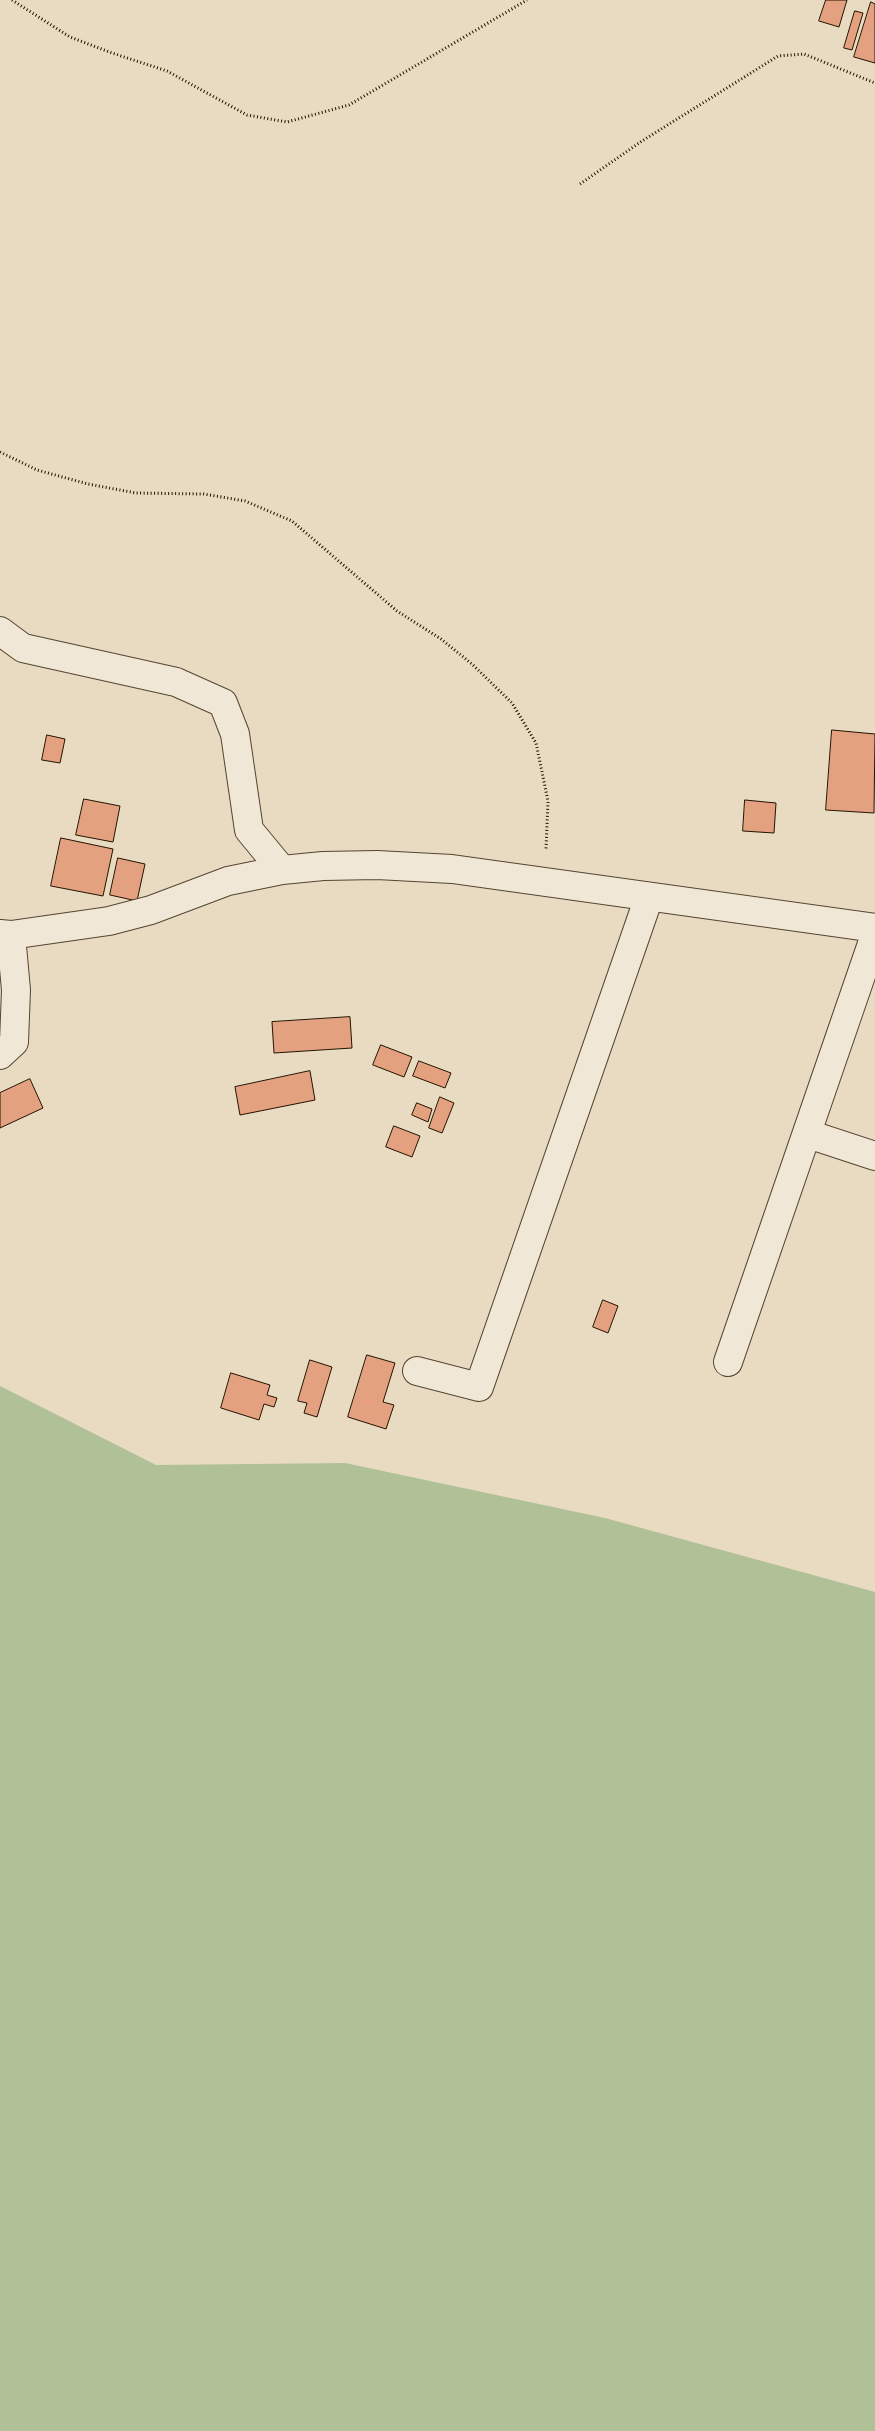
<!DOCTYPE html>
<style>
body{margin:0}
canvas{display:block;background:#e9dac2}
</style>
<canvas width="875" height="2431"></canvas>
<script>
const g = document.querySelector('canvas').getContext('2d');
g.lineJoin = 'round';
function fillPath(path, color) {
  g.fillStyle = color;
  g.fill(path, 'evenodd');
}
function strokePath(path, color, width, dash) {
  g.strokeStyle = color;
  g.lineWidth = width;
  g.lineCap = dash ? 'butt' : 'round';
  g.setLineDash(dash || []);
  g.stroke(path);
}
fillPath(new Path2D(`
 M 0,1386 L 156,1465 L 345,1463 L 605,1518 L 875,1592 L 875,2431 L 0,2431 Z`), '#b1c197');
const building = new Path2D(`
 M 826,0 L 847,0 L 839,27 L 819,21 Z
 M 871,2 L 875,4 L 875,63 L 854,57 Z
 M 855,11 L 863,13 L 852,50 L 844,48 Z
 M 832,730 L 875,734 L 874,813 L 826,810 Z
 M 47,735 L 65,739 L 60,763 L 42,760 Z
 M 84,799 L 120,806 L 113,842 L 76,835 Z
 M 745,800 L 776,803 L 774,833 L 743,831 Z
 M 61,838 L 113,849 L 103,896 L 51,886 Z
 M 118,858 L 145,864 L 137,901 L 110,895 Z
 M 350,1017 L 352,1048 L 274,1053 L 272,1022 Z
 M 381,1045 L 412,1057 L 404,1077 L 373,1065 Z
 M 419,1061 L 451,1073 L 445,1088 L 413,1076 Z
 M 310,1071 L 315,1100 L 240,1115 L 235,1087 Z
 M 30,1079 L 43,1108 L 0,1128 L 0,1093 Z
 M 440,1097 L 454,1103 L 442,1133 L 429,1128 Z
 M 417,1103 L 432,1109 L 428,1122 L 412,1115 Z
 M 394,1126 L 420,1136 L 412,1157 L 386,1147 Z
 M 603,1300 L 618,1306 L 608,1333 L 593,1327 Z
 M 367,1355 L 395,1363 L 383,1402 L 394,1405 L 386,1429 L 348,1417 Z
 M 310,1360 L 332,1367 L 317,1417 L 304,1413 L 307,1403 L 298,1401 Z
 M 231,1373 L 270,1385 L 267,1395 L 277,1398 L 274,1407 L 264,1404 L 259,1420 L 221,1408 Z`);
fillPath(building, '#e3a17f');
strokePath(building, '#221300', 1);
const minor = new Path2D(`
 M 0,631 L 23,648 L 176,682 L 223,703 L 235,734 L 249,830 L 282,870
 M 0,934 L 11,935 L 109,921 L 151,910 L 228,881 L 282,870 L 323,866 L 377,865 L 452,869 L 875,928
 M 0,1055 L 14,1042 L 16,990 L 11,935
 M 808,1134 L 875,1156
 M 728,1362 L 875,935
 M 417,1371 L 479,1387 L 649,897`);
strokePath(minor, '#544530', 30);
strokePath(new Path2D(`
 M 12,0 L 70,37 L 112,53 L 167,71 L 247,115 L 287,122 L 349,105 L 527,0
 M 580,184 L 642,141 L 778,56 L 804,54 L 875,83
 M 0,452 L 37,470 L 88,484 L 136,493 L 204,494 L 245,501 L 292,521 L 397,611 L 441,639 L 472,664 L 512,703 L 536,743 L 548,801 L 546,849`), '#221300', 3, [1, 2.5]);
strokePath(minor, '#f1e7d7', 28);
</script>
